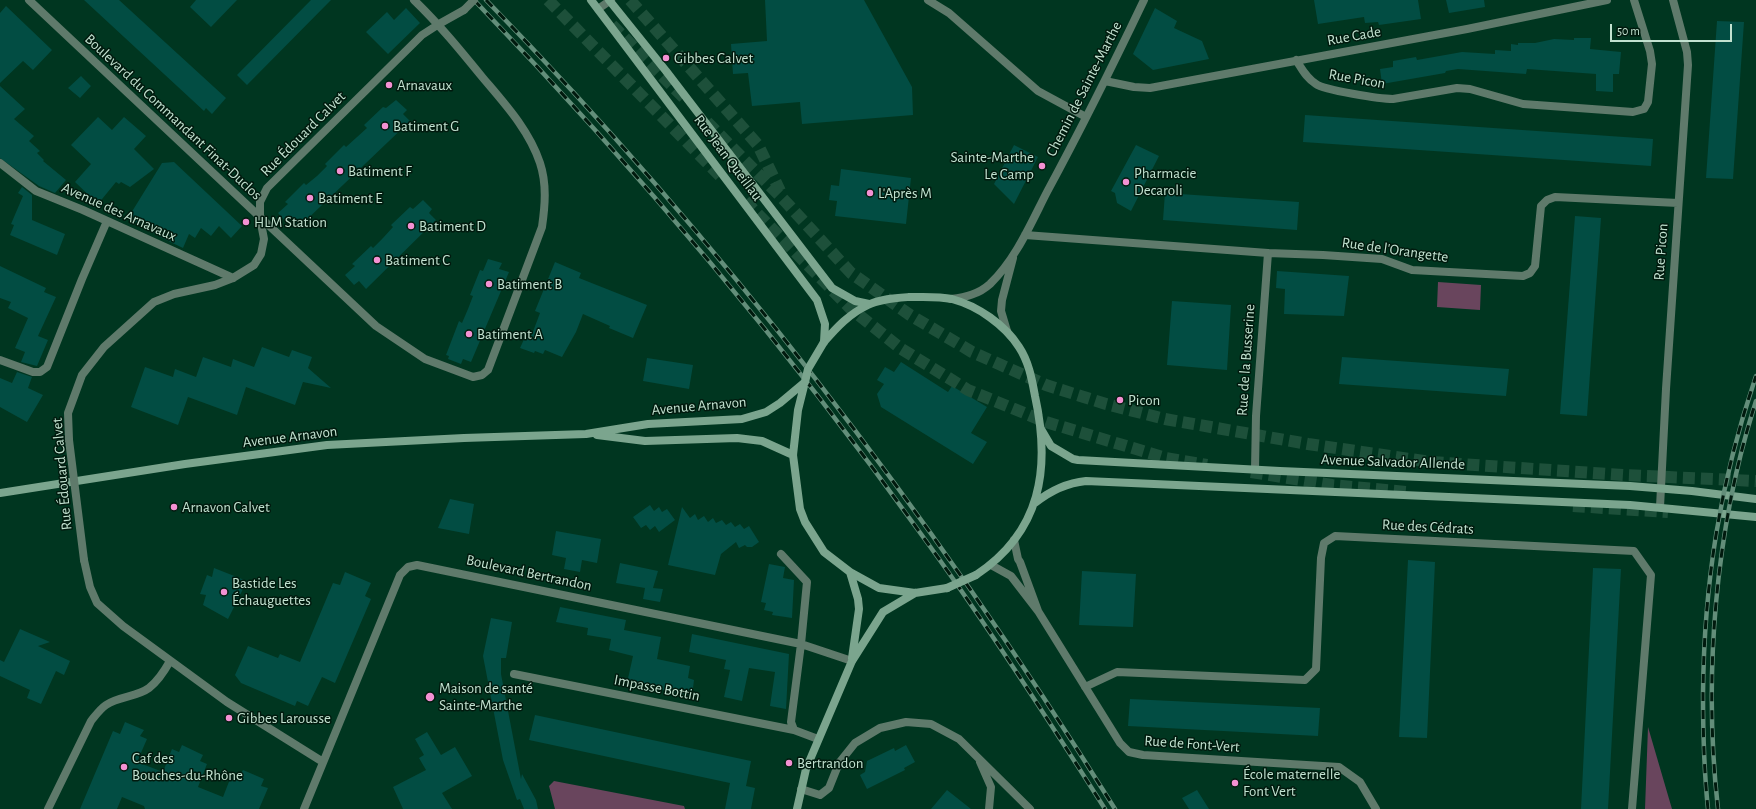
<!DOCTYPE html>
<meta charset="utf-8">
<style>
body{margin:0}
#map{position:relative;width:1756px;height:809px;overflow:hidden;background:#003620;font-family:"Alegreya Sans",sans-serif}
canvas{display:block}
.scale{position:absolute;left:1610px;top:24px;width:122px;height:18px;box-sizing:border-box;border:2px solid #c2e2d0;border-top:0;padding-left:5px;font-size:12px;line-height:14px;white-space:nowrap;color:#c2e2d0;-webkit-text-stroke:3px #011a0e;paint-order:stroke}
</style>
<div id="map">
<canvas width="1756" height="809"></canvas>
<div class="scale">50 m</div>
</div>
<script>
const g = document.querySelector('canvas').getContext('2d');
g.lineJoin = 'round';
function fillPath(path, color) {
  g.fillStyle = color;
  g.fill(path, 'evenodd');
}
function strokePath(path, color, width, dash) {
  g.strokeStyle = color;
  g.lineWidth = width;
  g.lineCap = dash ? 'butt' : 'round';
  g.setLineDash(dash || []);
  g.stroke(path);
}
function drawText(font, color, halo, rows, align = 'center') {
  g.font = font + ' "Alegreya Sans",sans-serif';
  g.lineWidth = 3;
  g.setLineDash([]);
  g.textBaseline = 'middle';
  g.strokeStyle = halo;
  g.fillStyle = color;
  for (const [text, x, y, turn = 0] of rows) {
    g.save();
    g.translate(x, y);
    g.rotate((+turn || 0) * Math.PI / 180);
    g.textAlign = isNaN(turn) ? turn : align;
    if (halo) g.strokeText(text, 0, 0);
    g.fillText(text, 0, 0);
    g.restore();
  }
}
fillPath(new Path2D(`
 M 1438,282 L 1481,285 L 1480,310 L 1437,307 Z
 M 1648,727 L 1672,809 L 1645,809 Z
 M 554,781 L 684,806 L 685,809 L 555,809 L 549,786 Z`), '#69455d');
fillPath(new Path2D(`
 M 84,0 L 119,0 L 226,98 L 212,114 L 206,108 L 204,111 Z
 M 196,0 L 237,0 L 211,27 L 190,7 Z
 M 311,0 L 331,0 L 247,85 L 237,75 Z
 M 765,0 L 864,0 L 912,87 L 913,115 L 802,124 L 800,102 L 752,106 L 748,73 L 733,74 L 731,44 L 767,41 Z
 M 1314,0 L 1418,0 L 1421,19 L 1379,25 L 1378,22 L 1365,23 L 1364,17 L 1318,24 Z
 M 1446,0 L 1484,0 L 1485,7 L 1449,13 Z
 M 6,6 L 52,50 L 33,70 L 23,61 L 0,83 L 0,13 Z
 M 406,8 L 420,23 L 388,54 L 366,32 L 387,12 L 394,20 Z
 M 1155,8 L 1177,21 L 1174,28 L 1202,41 L 1209,59 L 1153,70 L 1133,54 Z
 M 1717,21 L 1744,22 L 1733,179 L 1706,178 Z
 M 1574,38 L 1591,38 L 1590,49 L 1621,52 L 1619,74 L 1613,74 L 1613,92 L 1596,91 L 1596,74 L 1527,69 L 1526,74 L 1458,69 L 1446,71 L 1445,73 L 1382,84 L 1380,69 L 1393,67 L 1393,61 L 1416,57 L 1417,60 L 1462,52 L 1495,54 L 1495,50 L 1511,51 L 1511,44 L 1518,45 L 1518,43 L 1535,43 L 1554,39 L 1574,40 Z
 M 81,76 L 91,86 L 80,98 L 68,88 Z
 M 0,86 L 25,109 L 14,119 L 34,136 L 29,141 L 40,151 L 37,153 L 44,160 L 43,161 L 66,180 L 55,193 L 39,186 L 0,158 Z
 M 396,100 L 407,110 L 403,114 L 410,121 L 299,227 L 292,219 L 287,223 L 278,213 L 288,204 L 285,202 L 304,183 L 306,185 L 317,176 L 327,166 L 325,164 L 344,145 L 346,147 L 367,128 L 364,125 L 383,107 L 386,108 Z
 M 1305,115 L 1653,139 L 1651,166 L 1303,142 Z
 M 98,117 L 112,130 L 124,117 L 146,136 L 134,149 L 154,169 L 130,187 L 121,182 L 119,184 L 116,182 L 98,204 L 75,182 L 91,164 L 71,145 Z
 M 1014,145 L 1038,157 L 1014,204 L 994,184 Z
 M 1136,145 L 1159,156 L 1131,211 L 1117,203 L 1115,193 L 1111,191 Z
 M 174,162 L 242,226 L 231,238 L 219,226 L 211,236 L 201,228 L 195,238 L 189,234 L 183,248 L 162,238 L 128,218 L 162,163 Z
 M 841,169 L 911,178 L 906,224 L 835,216 L 837,201 L 829,200 L 831,185 L 839,186 Z
 M 22,187 L 32,195 L 32,220 L 65,234 L 57,255 L 10,235 L 14,225 L 11,224 L 23,196 L 18,193 Z
 M 1165,193 L 1299,202 L 1297,230 L 1163,220 Z
 M 423,200 L 432,209 L 429,213 L 436,220 L 366,289 L 359,281 L 354,285 L 345,275 L 355,266 L 352,264 L 371,246 L 373,248 L 383,238 L 393,227 L 391,225 L 410,207 L 413,209 Z
 M 1575,216 L 1601,218 L 1587,416 L 1560,414 Z
 M 488,259 L 502,263 L 499,269 L 509,272 L 471,362 L 463,359 L 461,364 L 448,359 L 449,356 L 446,355 L 459,321 L 462,323 L 468,309 L 473,296 L 470,295 L 480,270 L 483,271 Z
 M 555,262 L 581,273 L 579,278 L 647,305 L 633,338 L 609,328 L 610,326 L 583,314 L 576,332 L 562,357 L 545,350 L 543,354 L 535,351 L 534,353 L 520,348 L 526,335 L 531,337 L 540,313 L 535,311 Z
 M 0,266 L 46,288 L 44,292 L 56,297 L 38,336 L 48,340 L 37,366 L 21,362 L 25,352 L 15,348 L 28,318 L 8,308 L 11,302 L 0,298 Z
 M 1277,271 L 1349,276 L 1344,316 L 1284,314 L 1285,289 L 1276,288 Z
 M 1172,301 L 1231,305 L 1227,370 L 1167,365 Z
 M 262,347 L 289,357 L 292,350 L 312,357 L 308,368 L 331,388 L 303,382 L 295,405 L 246,387 L 237,415 L 188,397 L 178,425 L 131,407 L 145,367 L 173,377 L 175,369 L 196,377 L 203,357 L 231,367 L 233,359 L 254,367 Z
 M 1342,357 L 1509,369 L 1506,396 L 1339,384 Z
 M 647,358 L 693,365 L 689,389 L 643,381 Z
 M 901,362 L 948,392 L 952,386 L 987,407 L 971,433 L 987,442 L 973,464 L 881,407 L 877,394 L 884,384 L 877,380 L 885,367 L 894,372 Z
 M 17,372 L 32,377 L 28,388 L 43,395 L 27,422 L 0,407 L 0,378 L 12,383 Z
 M 450,499 L 474,504 L 469,534 L 438,528 Z
 M 650,505 L 654,511 L 659,507 L 662,512 L 667,509 L 675,520 L 659,532 L 655,526 L 650,530 L 646,525 L 641,528 L 633,517 Z
 M 682,507 L 690,518 L 695,514 L 698,520 L 704,516 L 708,522 L 713,518 L 716,523 L 722,520 L 726,525 L 731,522 L 735,527 L 740,524 L 744,529 L 749,526 L 759,542 L 752,547 L 747,547 L 745,545 L 739,548 L 736,542 L 721,554 L 715,575 L 668,565 Z
 M 556,531 L 601,539 L 597,563 L 582,560 L 580,572 L 564,569 L 566,558 L 552,555 Z
 M 1408,560 L 1435,562 L 1427,738 L 1399,737 Z
 M 620,563 L 658,571 L 653,588 L 663,589 L 660,602 L 643,599 L 645,588 L 616,583 Z
 M 769,564 L 785,567 L 783,578 L 794,580 L 792,618 L 772,615 L 773,612 L 764,610 L 766,603 L 761,602 Z
 M 214,568 L 247,581 L 228,619 L 203,605 L 206,595 L 200,594 L 207,575 L 212,577 Z
 M 1593,568 L 1621,569 L 1608,809 L 1581,809 Z
 M 1082,571 L 1136,574 L 1133,627 L 1079,625 Z
 M 345,572 L 371,583 L 365,596 L 371,599 L 335,683 L 322,677 L 308,706 L 297,701 L 295,706 L 241,683 L 235,675 L 248,646 L 278,658 L 280,654 L 300,662 L 333,583 L 340,585 Z
 M 560,607 L 626,620 L 624,630 L 661,637 L 657,659 L 690,666 L 688,678 L 694,680 L 692,696 L 627,683 L 633,656 L 609,650 L 611,639 L 587,635 L 588,628 L 556,622 Z
 M 491,618 L 512,622 L 506,658 L 501,658 L 501,674 L 521,779 L 522,774 L 536,800 L 538,809 L 524,809 L 520,799 L 517,800 L 503,760 L 483,656 Z
 M 20,629 L 50,642 L 38,646 L 70,661 L 64,675 L 56,671 L 41,704 L 27,698 L 30,690 L 0,676 L 0,660 L 4,662 Z
 M 692,634 L 789,654 L 786,709 L 770,706 L 775,672 L 749,668 L 742,701 L 724,697 L 730,670 L 724,669 L 726,660 L 689,652 Z
 M 1130,699 L 1320,708 L 1318,736 L 1128,726 Z
 M 535,715 L 751,761 L 746,786 L 755,788 L 751,809 L 725,809 L 730,783 L 529,740 Z
 M 125,722 L 144,730 L 140,736 L 147,739 L 137,762 L 163,772 L 172,749 L 179,752 L 182,745 L 203,755 L 200,761 L 207,764 L 198,787 L 223,797 L 232,774 L 239,777 L 243,770 L 264,779 L 261,786 L 268,788 L 259,809 L 145,809 L 144,806 L 122,797 L 117,809 L 80,809 L 113,731 L 120,734 Z
 M 427,732 L 441,755 L 455,747 L 472,776 L 442,793 L 452,809 L 403,809 L 393,787 L 426,770 L 419,758 L 424,755 L 415,739 Z
 M 906,745 L 915,762 L 904,768 L 905,770 L 867,789 L 860,775 L 865,772 L 867,761 L 894,748 L 895,751 Z
 M 947,790 L 971,809 L 931,809 Z
 M 1197,790 L 1209,809 L 1189,809 L 1182,798 Z`), '#024d43');
strokePath(new Path2D(`
 M 548,0 L 723,179
 M 630,0 L 758,145 L 780,191
 M 612,25 L 685,99
 M 707,122 L 784,200 L 851,273 L 910,315 L 972,352 L 1046,385 L 1106,404 L 1165,419 L 1308,444 L 1431,462 L 1624,475 L 1756,481
 M 745,201 L 850,308 L 900,348 L 968,390 L 1046,422 L 1166,458 L 1207,465
 M 1251,472 L 1332,485 L 1407,492
 M 1573,506 L 1668,512`), '#1d503a', 12, [12, 6]);
strokePath(new Path2D(`
 M 29,0 L 376,326 L 425,359 L 473,377 L 482,375 L 488,370 L 542,227 C 545,206 547,184 540,163 C 529,130 505,104 483,78 C 461,51 439,24 414,0
 M 928,0 L 949,13 L 1038,91 L 1086,117
 M 598,9 L 611,0
 M 1296,60 C 1302,69 1306,78 1316,84 C 1324,90 1380,99 1393,99 L 1457,88 L 1470,89 L 1523,104 L 1633,112 L 1644,109 L 1648,102 L 1652,64 L 1650,51 L 1634,0
 M 1105,81 L 1134,87 L 1150,88 L 1467,29 L 1607,0
 M 0,163 L 36,191 L 83,210 L 233,278
 M 1025,235 L 1268,253 L 1323,255 L 1382,259 L 1412,270 L 1523,276 L 1530,273 L 1535,266 L 1541,206 L 1547,200 L 1555,197 L 1678,203
 M 951,299 C 966,297 979,294 990,284 C 1016,259 1031,223 1047,192 C 1081,129 1113,65 1144,0
 M 1007,331 L 1001,311 L 1002,300 L 1013,258
 M 0,360 L 33,372 L 40,372 L 47,367 L 82,279 L 107,221
 M 69,440 L 68,413 L 82,375 L 104,347 L 154,302 L 174,294 L 215,285 L 233,278 L 254,265 L 261,254 L 264,239 L 260,218 L 260,202 L 267,188 L 422,35 L 439,24 L 464,10
 M 1255,469 L 1256,416 L 1268,253
 M 1660,507 L 1666,389 L 1688,65 L 1687,52 L 1673,0
 M 781,554 L 807,582 L 801,644 L 791,722 L 794,730 L 818,739
 M 84,560 L 90,587 L 97,603 L 123,626 L 227,702 L 323,762
 M 991,565 L 1011,576 L 1038,611 L 1020,562 L 1018,559 L 1014,540
 M 1038,611 L 1120,743 L 1129,752 L 1143,755 L 1339,767 L 1360,782 L 1376,809
 M 514,674 L 794,730
 M 1085,687 L 1117,672 L 1305,680 L 1316,669 L 1321,558 L 1324,543 L 1335,536 L 1634,551 L 1651,575 L 1632,809
 M 980,762 L 991,787 L 989,809
 M 801,789 L 820,795 L 829,788 L 839,763 L 855,743 L 880,728 L 906,722 L 931,724 L 959,739 L 1030,809
 M 48,809 L 91,721 C 96,715 100,709 106,705 C 119,696 137,697 149,688 C 158,681 165,670 170,661
 M 304,809 L 400,575 L 408,567 L 417,565 L 801,644 L 852,661`), '#5f7a6b', 8);
strokePath(new Path2D(`
 M 591,0 L 817,300 L 825,324 L 824,342
 M 609,0 L 666,71 L 832,288 L 855,301 L 869,304
 M 824,342 C 837,327 849,314 868,305 C 880,299 896,298 909,297 C 923,297 938,296 952,299 C 978,306 1005,325 1019,347 C 1029,362 1032,380 1035,396 C 1051,469 1041,532 976,575
 M 805,382 L 798,410 L 793,455 L 800,509 L 805,522 L 824,552 L 850,572 L 879,588 L 915,593 L 947,588
 M 1041,429 L 1051,446 L 1073,459 L 1078,460 L 1280,471 L 1630,486 L 1692,491 L 1756,499
 M 597,435 L 645,441 L 737,438 L 762,441 L 793,455
 M 0,493 L 185,464 L 327,445 L 464,438 L 586,434 L 648,424 L 742,419 L 766,412 L 780,403 L 805,382
 M 1035,503 C 1050,491 1066,483 1086,481 L 1630,505 L 1756,517
 M 850,572 L 858,599 L 859,609 L 852,658
 M 797,809 L 806,769 L 852,661 L 883,612 L 915,593`), '#7ba58e', 8);
const rail = new Path2D(`
 M 474,0 C 635,167 786,346 921,534 C 986,623 1046,716 1105,809
 M 486,0 C 725,245 934,519 1115,809
 M 1708,809 C 1704,771 1703,732 1703,694 C 1704,582 1720,482 1756,376
 M 1718,809 C 1703,677 1715,528 1756,401`);
strokePath(rail, '#638e7a', 4.5);
strokePath(rail, '#011a0e', 3, [9]);
strokePath(new Path2D(`
 M 464,10 L 474,0
 M 69,440 L 84,560`), '#5f7a6b', 8);
strokePath(new Path2D(`
 M 805,382 L 808,369 L 824,342
 M 947,588 L 976,575`), '#7ba58e', 8);
for (const [x, y, r, color] of [
 [666,58,4,"#f491d3"],
 [389,85,4,"#f491d3"],
 [385,126,4,"#f491d3"],
 [1042,166,4,"#f491d3"],
 [340,171,4,"#f491d3"],
 [1126,182,4,"#f491d3"],
 [870,193,4,"#f491d3"],
 [310,198,4,"#f491d3"],
 [246,222,4,"#f491d3"],
 [411,226,4,"#f491d3"],
 [377,260,4,"#f491d3"],
 [489,284,4,"#f491d3"],
 [469,334,4,"#f491d3"],
 [1120,400,4,"#f491d3"],
 [174,507,4,"#f491d3"],
 [224,592,4,"#f491d3"],
 [430,697,5,"#f491d3"],
 [229,718,4,"#f491d3"],
 [789,763,4,"#f491d3"],
 [124,767,4,"#f491d3"],
 [1235,783,4,"#f491d3"]
]) {
  const dot = new Path2D();
  dot.arc(x, y, r, 0, 2 * Math.PI);
  g.fillStyle = color;
  g.fill(dot);
  strokePath(dot, '#011a0e', 1.5);
}
drawText('15px', '#c2e2d0', '#011a0e', [
 ["Rue Cade",1354,36,-10],
 ["Rue Picon",1357,79,10],
 ["Chemin de Sainte-Marthe",1084,89,-63],
 ["Boulevard du Commandant Finat-Duclos",173,117,43],
 ["Rue Édouard Calvet",303,134,-45],
 ["Rue Jean Queillau",728,158,53],
 ["Avenue des Arnavaux",119,212,24],
 ["Rue de l'Orangette",1395,250,8],
 ["Rue Picon",1661,252,-86],
 ["Rue de la Busserine",1246,360,-86],
 ["Avenue Arnavon",699,406,-5],
 ["Avenue Arnavon",290,437,-7],
 ["Avenue Salvador Allende",1393,462,2],
 ["Rue Édouard Calvet",62,474,-95],
 ["Rue des Cédrats",1428,527,3],
 ["Boulevard Bertrandon",529,573,12],
 ["Impasse Bottin",657,688,11],
 ["Rue de Font-Vert",1192,744,4]
]);
drawText('15px', '#c2e2d0', '#011a0e', [
 ["Gibbes Calvet",674,58],
 ["Arnavaux",397,85],
 ["Batiment G",393,126],
 ["Sainte-Marthe",1034,157,"right"],
 ["Le Camp",1034,174,"right"],
 ["Batiment F",348,171],
 ["Pharmacie",1134,173],
 ["Decaroli",1134,190],
 ["L'Après M",878,193],
 ["Batiment E",318,198],
 ["HLM Station",254,222],
 ["Batiment D",419,226],
 ["Batiment C",385,260],
 ["Batiment B",497,284],
 ["Batiment A",477,334],
 ["Picon",1128,400],
 ["Arnavon Calvet",182,507],
 ["Bastide Les",232,583],
 ["Échauguettes",232,600],
 ["Maison de santé",439,688],
 ["Sainte-Marthe",439,705],
 ["Gibbes Larousse",237,718],
 ["Caf des",132,758],
 ["Bouches-du-Rhône",132,775],
 ["Bertrandon",797,763],
 ["École maternelle",1243,774],
 ["Font Vert",1243,791]
], 'left');
</script>
